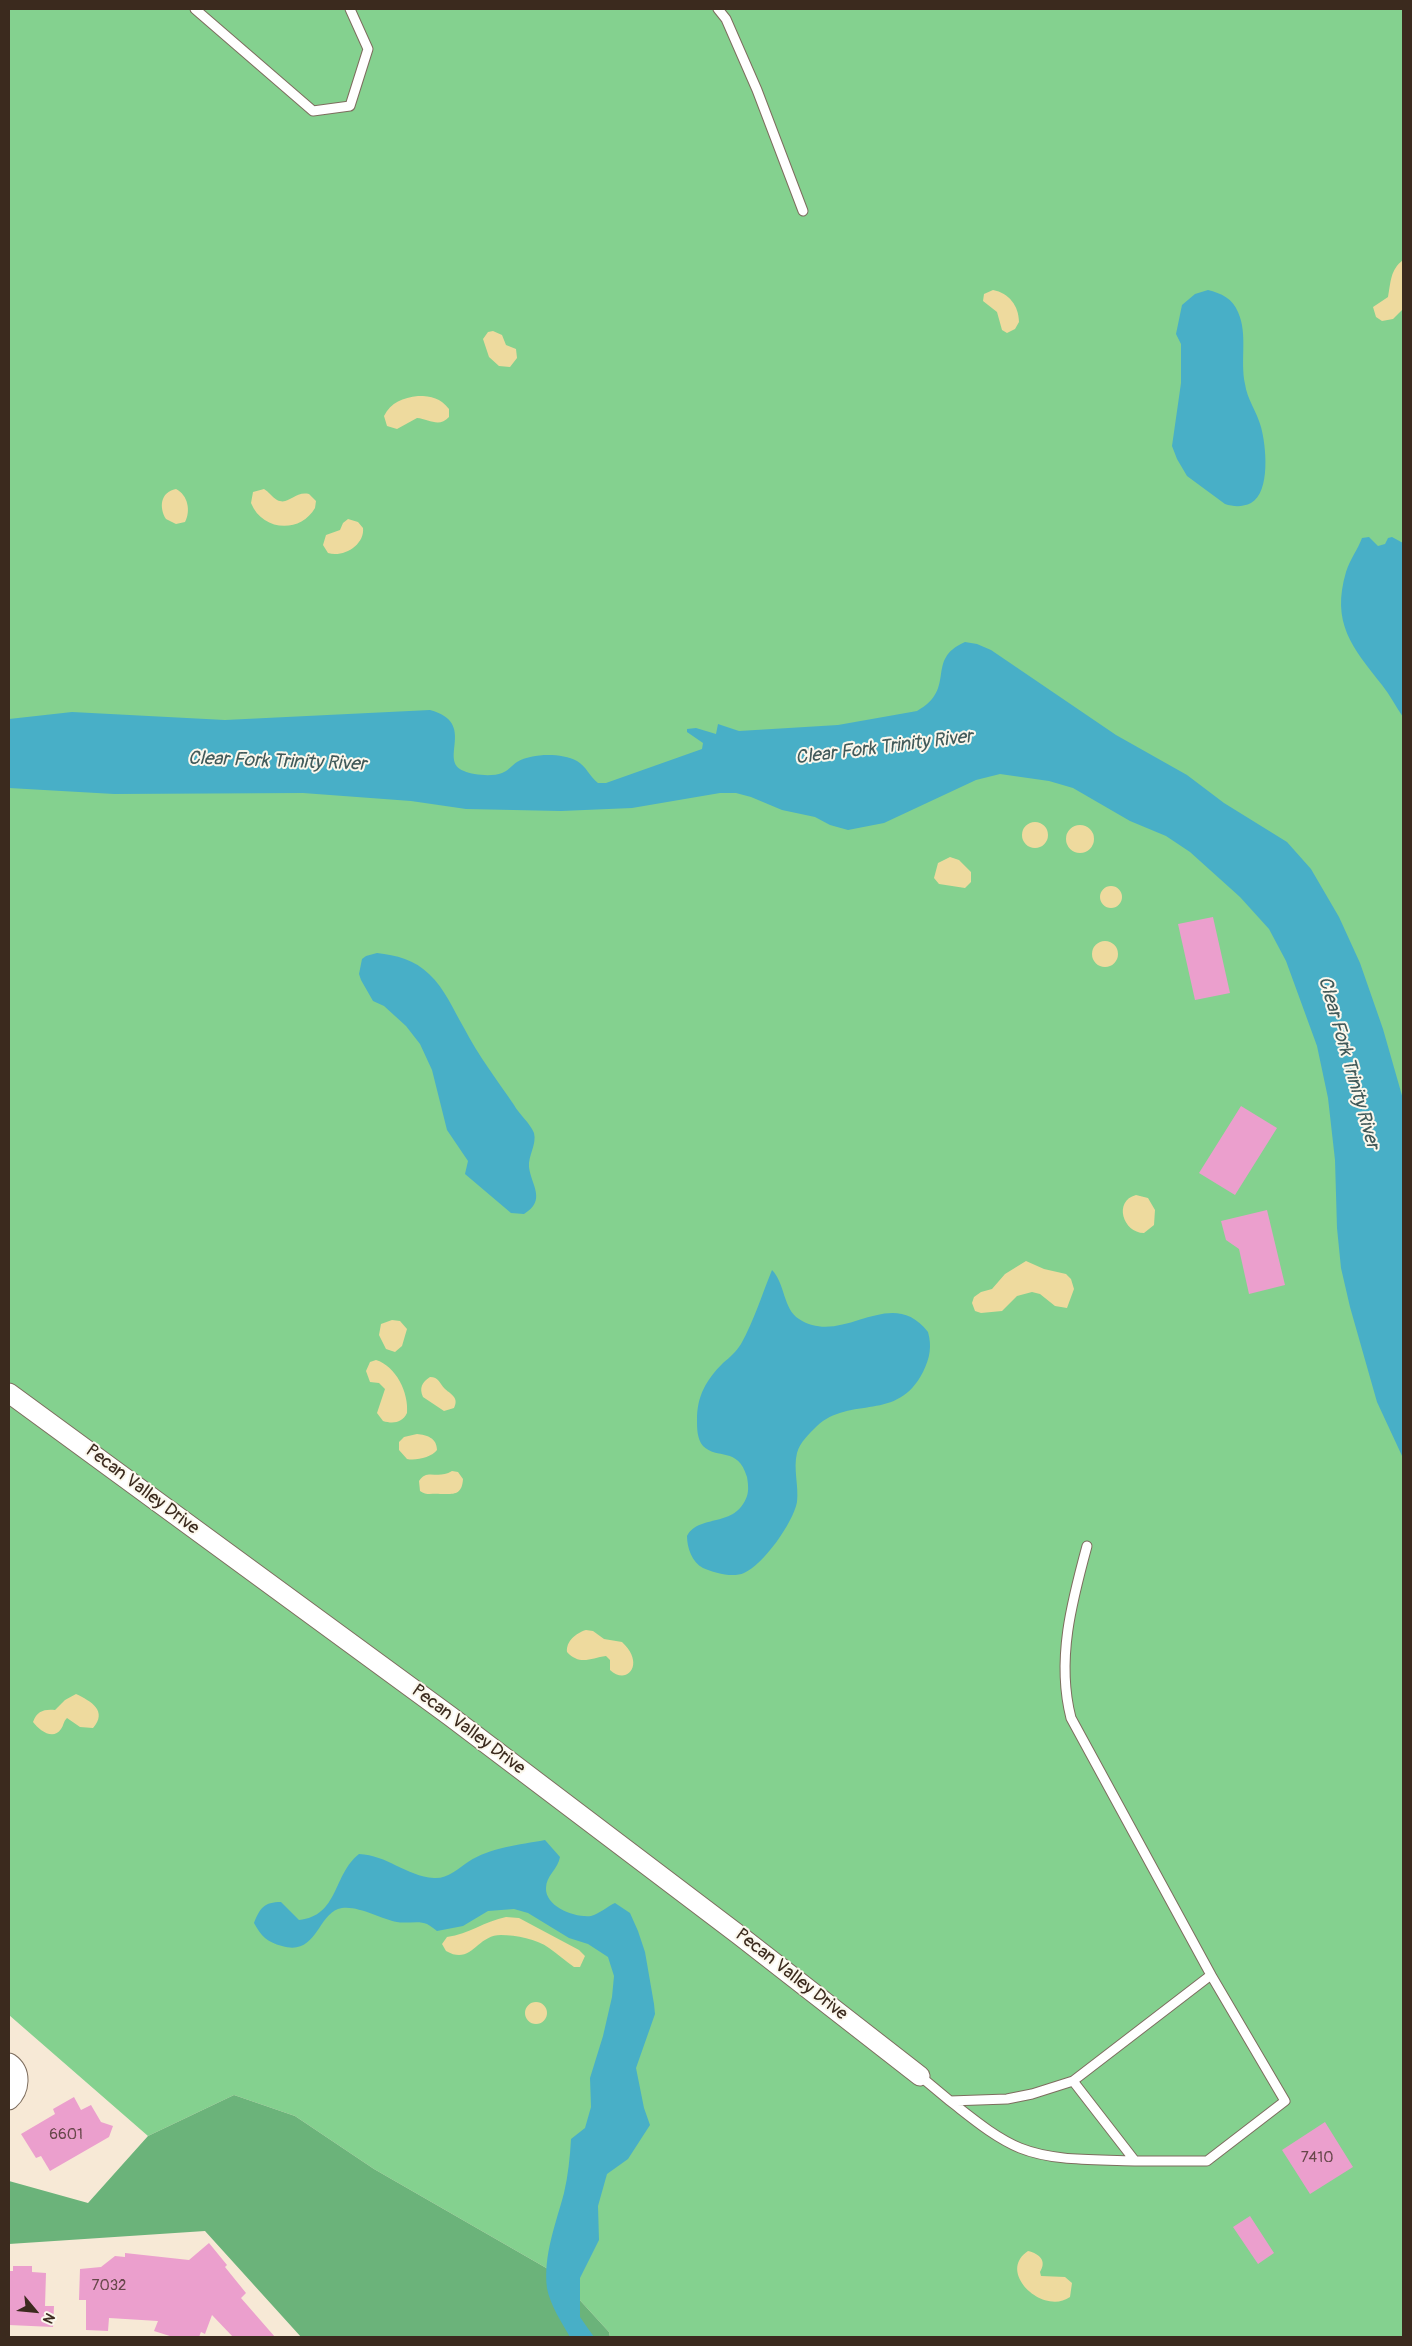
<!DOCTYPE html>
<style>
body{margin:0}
#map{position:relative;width:1412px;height:2346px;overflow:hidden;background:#f7e9d6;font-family:Pangolin,sans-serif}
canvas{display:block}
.frame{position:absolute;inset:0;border:10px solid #3b2a1e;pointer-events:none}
.north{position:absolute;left:10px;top:2286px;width:50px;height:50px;-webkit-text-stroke:4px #fbf7ec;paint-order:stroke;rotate:118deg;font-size:14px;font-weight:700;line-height:20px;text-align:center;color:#3b2a1e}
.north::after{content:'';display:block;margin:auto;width:18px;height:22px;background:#3b2a1e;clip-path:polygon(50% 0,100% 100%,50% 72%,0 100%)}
</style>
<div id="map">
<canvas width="1412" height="2346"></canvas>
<div class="frame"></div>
<div class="north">N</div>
</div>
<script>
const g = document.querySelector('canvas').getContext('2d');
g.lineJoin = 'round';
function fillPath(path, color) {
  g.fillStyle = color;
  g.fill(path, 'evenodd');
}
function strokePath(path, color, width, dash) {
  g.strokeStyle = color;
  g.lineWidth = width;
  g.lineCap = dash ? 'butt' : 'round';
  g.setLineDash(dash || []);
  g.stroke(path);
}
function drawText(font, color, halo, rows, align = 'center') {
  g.font = font + ' Pangolin,sans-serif';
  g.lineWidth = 4;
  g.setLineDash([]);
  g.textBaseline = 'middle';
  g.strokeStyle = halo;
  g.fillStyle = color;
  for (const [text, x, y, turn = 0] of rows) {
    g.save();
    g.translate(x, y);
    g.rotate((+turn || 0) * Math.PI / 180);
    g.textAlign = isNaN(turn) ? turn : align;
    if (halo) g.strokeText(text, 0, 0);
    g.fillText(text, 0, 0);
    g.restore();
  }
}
fillPath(new Path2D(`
 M 9,9 L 1403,9 L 1403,2337 L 610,2337 L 609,2332 L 555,2273 L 374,2169 L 295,2116 L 234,2095 L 148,2136 L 9,2015 Z`), '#84d18f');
fillPath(new Path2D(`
 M 234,2095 L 295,2116 L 374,2169 L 555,2273 L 609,2332 L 610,2337 L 301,2337 L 205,2231 L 9,2244 L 9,2181 L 88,2203 L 148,2136 Z`), '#6bb37a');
fillPath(new Path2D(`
 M 1403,260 L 1403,309 L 1393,319 L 1382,321 L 1376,317 L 1373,307 L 1388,297 C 1391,282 1390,270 1403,260 Z
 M 993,290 C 1009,293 1019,306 1019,322 L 1015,329 L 1007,333 L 1002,330 L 997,312 L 983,301 L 984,294 Z
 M 493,331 L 502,335 L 506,345 L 516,349 L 517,358 L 510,367 L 499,366 L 489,357 L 483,339 L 488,332 Z
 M 418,396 C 432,396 440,398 449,409 L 449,417 C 439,428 429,419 417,418 L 397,429 L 387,426 L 384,416 C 391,402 403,398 418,396 Z
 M 176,489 C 188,495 191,511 185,522 L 176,524 L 166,519 C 159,508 160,492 176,489 Z
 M 264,489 C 269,492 272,497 277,500 C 289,506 294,491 309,494 L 316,501 L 315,508 C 300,534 262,531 251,503 L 253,492 Z
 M 348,519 L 358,522 L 363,528 C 365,545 343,558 328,553 L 323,545 L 326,535 L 340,530 L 343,523 Z
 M1022 835a13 13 0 1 1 26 0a13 13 0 1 1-26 0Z
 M1066 839a14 14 0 1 1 28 0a14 14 0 1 1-28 0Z
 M 950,857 L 959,860 L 971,872 L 971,882 L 965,888 L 939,884 L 934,878 L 938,863 Z
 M1100 897a11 11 0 1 1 22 0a11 11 0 1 1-22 0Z
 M1092 954a13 13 0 1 1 26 0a13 13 0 1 1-26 0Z
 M 1136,1195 L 1148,1198 L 1155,1210 L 1154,1225 L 1144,1233 C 1123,1233 1113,1201 1136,1195 Z
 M 1026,1261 L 1044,1269 L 1066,1274 L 1071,1279 L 1074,1289 L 1067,1308 L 1055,1306 L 1040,1294 L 1032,1292 L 1017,1296 L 1002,1311 L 981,1313 L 975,1311 L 972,1303 L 974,1297 L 981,1292 L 992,1289 L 1005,1274 Z
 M 392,1320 L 400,1321 L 407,1329 L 402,1346 L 395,1352 L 386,1349 L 379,1335 L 381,1324 Z
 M 376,1360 C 396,1366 409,1393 407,1413 C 402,1423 393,1424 383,1421 L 377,1413 L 385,1389 L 379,1383 L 370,1382 L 366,1371 L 370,1362 Z
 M 430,1377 C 439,1377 439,1383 445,1389 C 452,1395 459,1398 454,1408 L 444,1411 L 423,1397 C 419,1388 422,1382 430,1377 Z
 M 417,1434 C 427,1435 437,1438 437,1450 C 432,1457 416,1461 407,1459 L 399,1450 L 399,1442 L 404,1437 Z
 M 452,1471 L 458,1472 L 463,1479 C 462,1496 453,1494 440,1494 C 432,1493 427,1496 420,1491 L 419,1481 C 427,1468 437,1480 452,1471 Z
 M 586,1630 L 593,1631 L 604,1639 L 622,1642 C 646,1664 627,1686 610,1670 L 610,1660 L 606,1656 C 591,1658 580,1666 567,1652 C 566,1641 576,1633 586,1630 Z
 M 76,1694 C 91,1701 108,1711 93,1728 L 80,1727 L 67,1718 C 63,1722 64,1725 61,1729 C 53,1741 39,1730 33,1722 C 37,1711 44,1709 55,1710 L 65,1700 Z
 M 506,1917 L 519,1918 L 579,1950 L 585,1956 L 580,1967 L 574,1967 C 565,1961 558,1954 549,1948 C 537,1939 516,1935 501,1935 C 476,1935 472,1966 446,1951 L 442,1944 L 447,1937 C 469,1934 485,1921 506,1917 Z
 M525 2013a11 11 0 1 1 22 0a11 11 0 1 1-22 0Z
 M 1028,2251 C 1040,2254 1047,2261 1040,2272 L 1041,2276 L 1065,2277 L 1072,2283 L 1070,2297 C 1043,2316 996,2272 1028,2251 Z`), '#eeda9e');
fillPath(new Path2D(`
 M 1208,290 C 1221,293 1233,299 1238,312 C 1248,334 1240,360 1245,384 C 1247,399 1257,412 1261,427 C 1266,445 1271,492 1251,503 C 1243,507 1234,507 1225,504 L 1187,476 L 1177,459 L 1172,446 L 1181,383 L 1181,344 L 1176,334 L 1182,305 L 1195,294 Z
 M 1369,537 L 1378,546 L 1385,544 L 1388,538 L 1392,537 L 1403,543 L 1403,717 C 1396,707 1390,695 1382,685 C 1352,647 1331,623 1346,572 C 1350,559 1358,549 1362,538 Z
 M 965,642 L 977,644 L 991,650 L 1116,735 L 1187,775 L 1224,803 L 1287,842 L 1311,869 L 1339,917 L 1360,963 L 1383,1029 L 1403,1099 L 1403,1458 L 1377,1402 L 1350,1307 L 1341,1268 L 1337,1228 L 1335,1160 L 1328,1098 L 1317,1046 L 1286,961 L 1269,929 L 1240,897 L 1190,852 L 1166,836 L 1130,821 L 1073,788 L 1049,781 L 1000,774 L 976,780 L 884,823 L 848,830 L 830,825 L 815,817 L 782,810 L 751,797 L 736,793 L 720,793 L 632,808 L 561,811 L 466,809 L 411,801 L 303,793 L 114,794 L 9,788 L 9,719 L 72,712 L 225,720 L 430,710 C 478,723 437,761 464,771 C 473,775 492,777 502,773 C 508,771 511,766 517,762 C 533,753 561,753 577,761 C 586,766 590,777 598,783 L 606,783 L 702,749 L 703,743 L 687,732 L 687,729 L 696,728 L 716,734 L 718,724 L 739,731 L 838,725 L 917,711 C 958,688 924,660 965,642 Z
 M 377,953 C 396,955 415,960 429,974 C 445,989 453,1009 464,1028 C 478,1055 497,1080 514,1105 C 519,1114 530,1123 534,1133 C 537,1144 528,1156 529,1167 C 531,1185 547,1200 524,1214 L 511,1213 L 465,1174 L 468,1161 L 447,1130 L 432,1070 L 420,1044 L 406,1026 L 384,1006 L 373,1001 L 361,980 L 359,974 L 362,959 L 366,956 Z
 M 772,1270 C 785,1283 783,1309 799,1319 C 843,1348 890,1283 928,1332 C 932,1346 930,1358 923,1372 C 897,1423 851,1395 817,1426 C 809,1434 800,1442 797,1453 C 793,1469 799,1486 797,1502 C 793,1523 763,1565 744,1573 C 733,1578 714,1573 703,1568 C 692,1562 687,1548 687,1536 C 700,1513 735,1529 747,1496 C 749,1490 748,1483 747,1477 C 738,1446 717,1460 703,1446 C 697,1439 697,1428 697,1420 C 697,1396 706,1380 723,1363 C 730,1357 736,1352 741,1344 C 754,1321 762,1294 772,1270 Z
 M 545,1840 L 560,1857 C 558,1869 546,1876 546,1888 C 545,1907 576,1918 591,1916 C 599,1914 608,1906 615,1903 L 630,1913 L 638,1931 L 645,1952 L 654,2004 L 655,2014 L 636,2068 L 644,2108 L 650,2125 L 628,2159 L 607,2174 L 598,2206 L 599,2240 L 580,2278 L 580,2317 L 594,2337 L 570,2337 C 562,2323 550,2305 547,2288 C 543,2256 556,2223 564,2193 C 568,2176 570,2157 571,2139 L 585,2128 L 591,2107 L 590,2078 L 603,2036 L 612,1997 L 614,1976 L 608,1957 L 588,1944 L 569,1938 L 528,1913 L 514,1909 L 488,1911 L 463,1926 L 437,1931 C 434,1929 431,1926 427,1924 C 419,1920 406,1924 397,1922 C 381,1919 354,1903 338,1909 C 317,1917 316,1956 282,1946 C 267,1942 261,1936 254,1923 C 260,1908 264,1902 281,1902 L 299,1920 C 339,1916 333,1874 359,1854 C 387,1855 406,1876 434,1878 C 447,1879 458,1869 468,1862 C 491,1847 519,1845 545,1840 Z`), '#48afc7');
fillPath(new Path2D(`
 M 1213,917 L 1230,993 L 1195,1000 L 1178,924 Z
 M 1241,1106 L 1277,1128 L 1235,1195 L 1199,1173 Z
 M 1267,1210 L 1285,1285 L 1249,1294 L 1239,1249 L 1226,1240 L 1221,1221 Z
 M 74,2097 L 81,2110 L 91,2105 L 101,2122 L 113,2126 L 109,2137 L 50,2171 L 41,2156 L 36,2158 L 21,2134 L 55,2114 L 53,2109 Z
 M 1325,2122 L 1353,2167 L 1310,2194 L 1282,2150 Z
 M 1250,2216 L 1274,2253 L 1258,2264 L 1233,2227 Z
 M 209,2243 L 227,2265 L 225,2267 L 246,2293 L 241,2298 L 275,2337 L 233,2337 L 212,2315 L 205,2334 L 201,2332 L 199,2337 L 173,2337 L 154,2331 L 158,2321 L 109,2318 L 108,2331 L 86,2330 L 86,2300 L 79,2300 L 80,2269 L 101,2267 L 115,2256 L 125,2257 L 125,2253 L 189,2260 Z
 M 13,2266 L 32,2266 L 32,2272 L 46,2273 L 45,2306 L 54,2306 L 53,2327 L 9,2325 L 9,2271 L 13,2271 Z`), '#eb9fcd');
const lane = new Path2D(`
 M 195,9 L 313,111 L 350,106 L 368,49 L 350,9
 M 718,9 L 726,19 L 757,90 L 803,211
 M 920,2076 L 950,2101 L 1007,2099 L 1032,2094 L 1073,2081 L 1211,1975 L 1071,1718 C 1056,1660 1072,1601 1087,1546
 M 950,2101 C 972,2118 994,2137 1020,2148 C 1055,2162 1098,2159 1135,2161 L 1073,2081
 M 1135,2161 L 1207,2161 L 1285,2101 L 1211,1975`);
const street = new Path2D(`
 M 9,1393 L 450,1716 L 739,1935 L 920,2076
 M 9,2063 C 22,2072 20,2090 9,2100`);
strokePath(lane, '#7d6d5e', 11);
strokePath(street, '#7d6d5e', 21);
strokePath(lane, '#fff', 9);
strokePath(street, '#fff', 19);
drawText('15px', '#67474a', null, [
 ["6601",66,2135],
 ["7410",1317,2158],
 ["7032",109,2286]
]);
drawText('18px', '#3b2a1e', '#fbf7ec', [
 ["Pecan Valley Drive",142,1490,37],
 ["Pecan Valley Drive",468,1730,37],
 ["Pecan Valley Drive",791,1975,38]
]);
drawText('italic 19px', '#405959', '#fbf7ec', [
 ["Clear Fork Trinity River",884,748,-7],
 ["Clear Fork Trinity River",277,762,2],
 ["Clear Fork Trinity River",1348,1063,74]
]);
</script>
